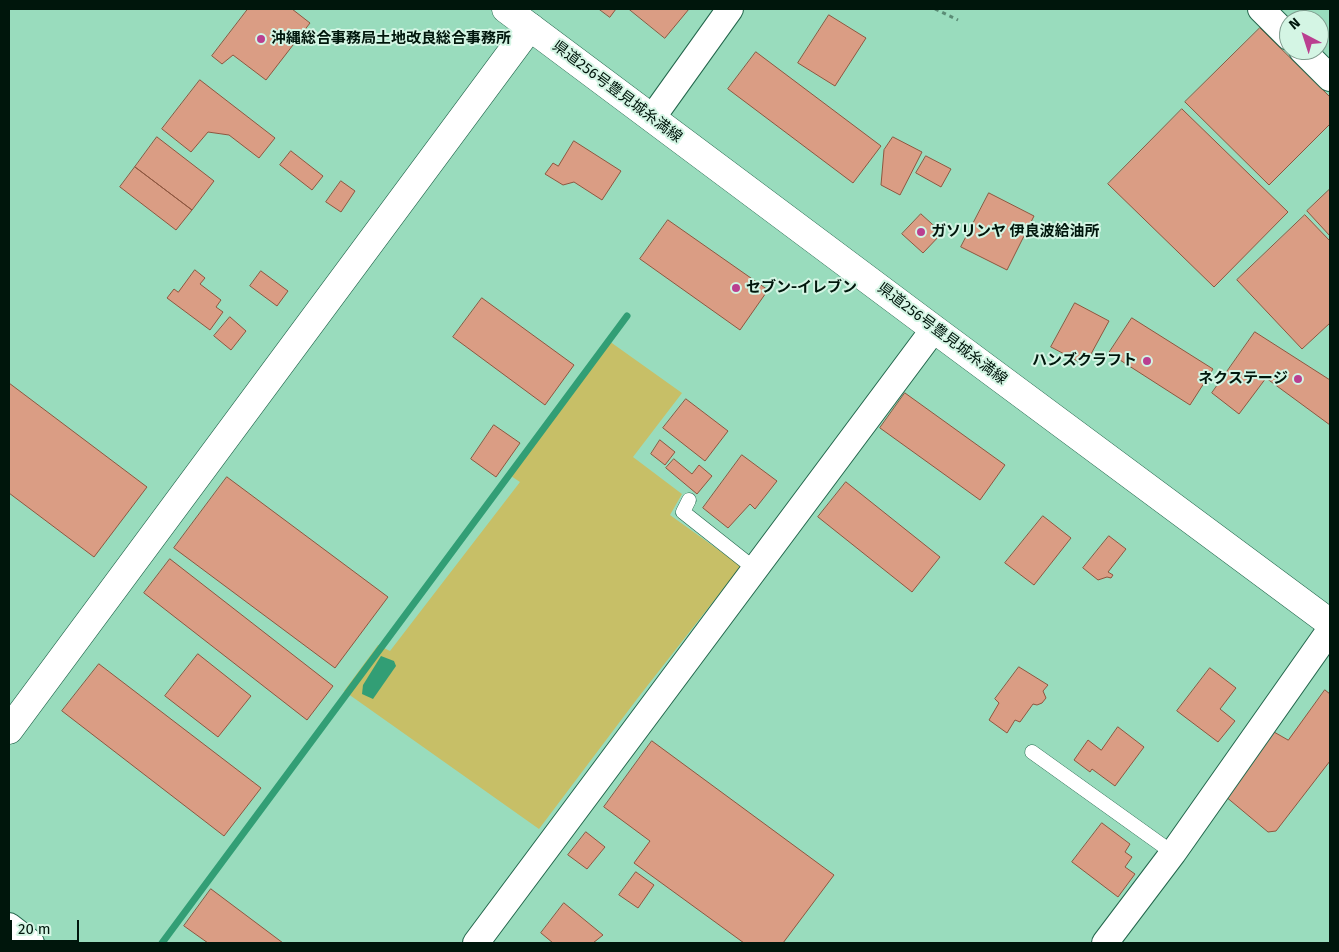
<!DOCTYPE html>
<meta charset="utf-8">
<style>
body{margin:0}
#map{position:relative;width:1339px;height:952px;overflow:hidden;background:#99dcbd;font-family:"Fira Sans",sans-serif}
canvas{display:block}
.frame{position:absolute;inset:0;border:10px solid #00160c;pointer-events:none}
.north{position:absolute;left:1279px;top:10px;width:50px;height:50px;box-sizing:border-box;background:#d4f5e4;border:1px solid #7f9c8e;border-radius:50%;rotate:320deg;font-size:14px;font-weight:700;line-height:20px;text-align:center;color:#00160c}
.north::after{content:'';display:block;margin:auto;width:18px;height:22px;background:#ba3f90;clip-path:polygon(50% 0,100% 100%,50% 72%,0 100%)}
.scale{position:absolute;left:10px;top:920px;width:69px;height:22px;box-sizing:border-box;border:2px solid #00160c;border-top:0;padding-left:6px;font-size:15px;line-height:18px;white-space:nowrap;color:#00160c;-webkit-text-stroke:4px #d4f5e4;paint-order:stroke}
</style>
<div id="map">
<canvas width="1339" height="952"></canvas>
<div class="frame"></div>
<div class="north">N</div>
<div class="scale">20 m</div>
</div>
<script>
const g = document.querySelector('canvas').getContext('2d');
g.lineJoin = 'round';
function fillPath(path, color) {
  g.fillStyle = color;
  g.fill(path, 'evenodd');
}
function strokePath(path, color, width, dash) {
  g.strokeStyle = color;
  g.lineWidth = width;
  g.lineCap = dash ? 'butt' : 'round';
  g.setLineDash(dash || []);
  g.stroke(path);
}
function drawText(font, color, halo, rows, align = 'center') {
  g.font = font + ' "Fira Sans","Noto Sans JP",sans-serif';
  g.lineWidth = 4;
  g.setLineDash([]);
  g.textBaseline = 'middle';
  g.strokeStyle = halo;
  g.fillStyle = color;
  for (const [text, x, y, turn = 0] of rows) {
    g.save();
    g.translate(x, y);
    g.rotate((+turn || 0) * Math.PI / 180);
    g.textAlign = isNaN(turn) ? turn : align;
    if (halo) g.strokeText(text, 0, 0);
    g.fillText(text, 0, 0);
    g.restore();
  }
}
fillPath(new Path2D(`
 M 609,341 L 682,393 L 633,457 L 682,494 L 670,515 L 741,566 L 637,699 L 539,829 L 344,691 L 378,645 L 390,651 L 520,482 L 511,476 Z`), '#c7bf67');
fillPath(new Path2D(`
 M 381,656 L 394,661 L 396,666 L 373,699 L 362,694 L 363,685 Z`), '#329e75');
strokePath(new Path2D(`
 M 162,943 L 627,316`), '#329e75', 7);
const building = new Path2D(`
 M 248,9 L 292,9 L 310,23 L 266,80 L 233,55 L 222,64 L 212,56 Z
 M 599,9 L 616,9 L 610,17 Z
 M 629,9 L 689,9 L 665,38 Z
 M 829,15 L 866,38 L 835,86 L 798,63 Z
 M 1260,28 L 1330,97 L 1330,124 L 1269,185 L 1185,102 Z
 M 756,52 L 881,146 L 853,183 L 728,89 Z
 M 200,80 L 275,138 L 259,158 L 229,135 L 208,132 L 191,152 L 162,129 Z
 M 1182,109 L 1288,212 L 1214,287 L 1108,184 Z
 M 157,137 L 214,181 L 192,210 L 135,167 Z
 M 893,137 L 922,152 L 900,195 L 881,185 L 884,150 Z
 M 574,141 L 621,171 L 602,200 L 574,182 L 563,185 L 545,174 L 553,163 L 558,166 Z
 M 291,151 L 323,176 L 312,190 L 280,165 Z
 M 926,156 L 951,169 L 941,187 L 916,173 Z
 M 135,167 L 192,210 L 176,230 L 120,187 Z
 M 341,181 L 355,191 L 341,212 L 326,202 Z
 M 1330,189 L 1330,236 L 1307,211 Z
 M 989,193 L 1034,216 L 1007,270 L 961,247 Z
 M 921,214 L 942,233 L 923,253 L 902,234 Z
 M 1305,215 L 1330,241 L 1330,323 L 1302,349 L 1237,280 Z
 M 668,220 L 768,290 L 740,330 L 640,259 Z
 M 195,270 L 205,278 L 200,284 L 221,300 L 216,307 L 223,312 L 210,330 L 167,298 L 174,289 L 178,292 Z
 M 261,271 L 288,291 L 277,306 L 250,286 Z
 M 482,298 L 574,365 L 545,405 L 453,337 Z
 M 1075,303 L 1109,321 L 1085,365 L 1051,347 Z
 M 230,317 L 246,331 L 231,350 L 214,336 Z
 M 1132,318 L 1213,369 L 1190,405 L 1109,353 Z
 M 1255,332 L 1330,380 L 1330,425 L 1266,378 L 1239,414 L 1212,393 Z
 M 9,383 L 147,487 L 94,557 L 9,493 Z
 M 905,393 L 1005,465 L 980,500 L 880,428 Z
 M 686,399 L 728,431 L 705,461 L 663,428 Z
 M 494,425 L 520,443 L 496,477 L 471,459 Z
 M 660,440 L 675,452 L 665,465 L 651,454 Z
 M 742,455 L 777,481 L 755,509 L 750,504 L 728,528 L 703,508 Z
 M 674,459 L 692,474 L 699,465 L 712,476 L 697,494 L 666,468 Z
 M 227,477 L 388,597 L 335,668 L 174,548 Z
 M 846,482 L 940,557 L 912,592 L 818,517 Z
 M 1043,516 L 1071,538 L 1034,585 L 1005,563 Z
 M 1109,536 L 1126,549 L 1108,572 L 1113,575 L 1111,578 L 1107,577 L 1098,580 L 1083,568 Z
 M 170,559 L 333,686 L 307,720 L 144,593 Z
 M 198,654 L 251,696 L 218,737 L 165,696 Z
 M 99,664 L 261,788 L 224,836 L 62,711 Z
 M 1019,667 L 1048,685 L 1043,691 L 1046,698 L 1042,703 L 1037,705 L 1033,704 L 1020,722 L 1015,720 L 1007,733 L 989,720 L 999,703 L 995,699 Z
 M 1210,668 L 1236,688 L 1220,709 L 1235,721 L 1218,742 L 1177,711 Z
 M 1325,690 L 1330,694 L 1330,761 L 1276,831 L 1268,832 L 1225,796 L 1274,732 L 1288,740 Z
 M 1118,727 L 1144,747 L 1115,786 L 1092,769 L 1090,772 L 1074,760 L 1088,740 L 1101,750 Z
 M 652,741 L 834,875 L 783,943 L 744,943 L 634,863 L 650,841 L 604,807 Z
 M 1102,823 L 1130,844 L 1125,852 L 1132,857 L 1125,867 L 1135,874 L 1118,897 L 1072,862 Z
 M 586,832 L 605,847 L 587,869 L 568,855 Z
 M 636,872 L 654,885 L 638,908 L 619,895 Z
 M 211,889 L 283,943 L 208,943 L 184,926 Z
 M 564,903 L 603,935 L 593,943 L 553,943 L 541,933 Z`);
fillPath(building, '#da9d84');
strokePath(building, '#8d563f', 1);
const service = new Path2D(`
 M 689,500 L 683,512 L 755,569
 M 1032,752 L 1173,853`);
const minor = new Path2D(`
 M 1261,9 L 1289,37
 M 1302,50 L 1330,78
 M 652,118 L 730,9
 M 9,926 L 31,943
 M 476,943 L 934,329
 M 1105,943 L 1173,853 L 1330,630`);
const tertiary = new Path2D(`
 M 9,730 L 530,27`);
const secondary = new Path2D(`
 M 506,9 L 934,329 L 1330,623`);
strokePath(service, '#23664c', 15);
strokePath(minor, '#23664c', 28);
strokePath(tertiary, '#23664c', 29);
strokePath(secondary, '#23664c', 29);
strokePath(new Path2D(`
 M 935,9 L 958,20`), '#5b8c76', 3, [4, 4]);
strokePath(service, '#fff', 14);
strokePath(minor, '#fff', 26);
strokePath(tertiary, '#fff', 28);
strokePath(secondary, '#fff', 28);
for (const [x, y, r, color] of [
 [261,39,5,"#ba3f90"],
 [921,232,5,"#ba3f90"],
 [736,288,5,"#ba3f90"],
 [1147,361,5,"#ba3f90"],
 [1298,379,5,"#ba3f90"]
]) {
  const dot = new Path2D();
  dot.arc(x, y, r, 0, 2 * Math.PI);
  g.fillStyle = color;
  g.fill(dot);
  strokePath(dot, '#d4f5e4', 2);
}
drawText('bold 15px', '#00160c', '#d4f5e4', [
 ["沖縄総合事務局土地改良総合事務所",271,39],
 ["ガソリンヤ 伊良波給油所",931,232],
 ["セブン-イレブン",746,288],
 ["ハンズクラフト",1137,361,"right"],
 ["ネクステージ",1288,379,"right"]
], 'left');
drawText('15px', '#00160c', '#d4f5e4', [
 ["県道256号豊見城糸満線",617,92,37],
 ["県道256号豊見城糸満線",942,334,37]
]);
</script>
